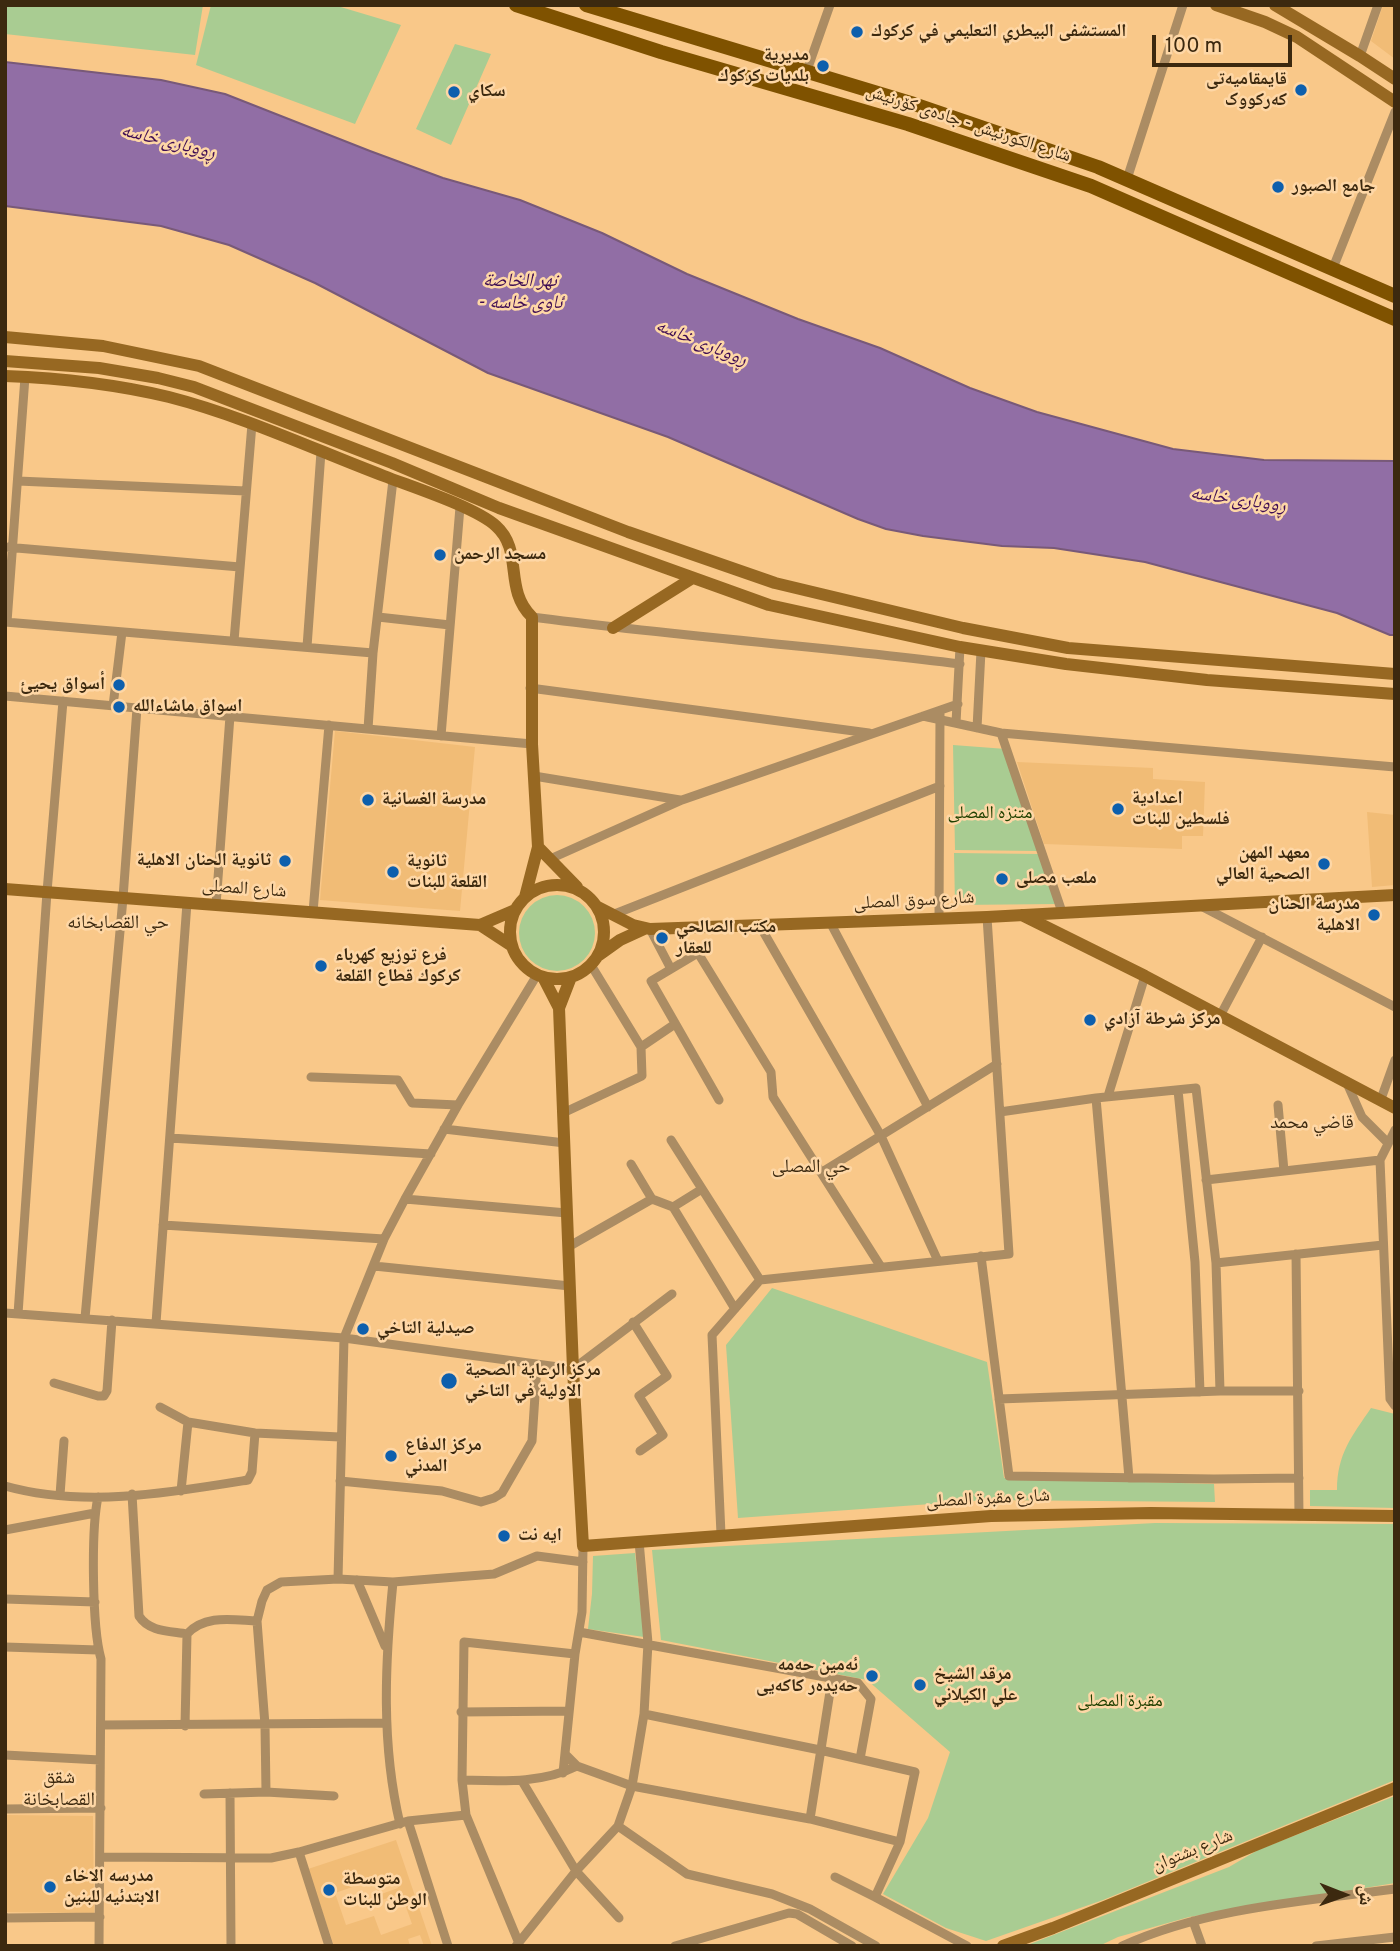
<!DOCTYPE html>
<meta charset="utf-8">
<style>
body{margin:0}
#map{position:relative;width:1400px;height:1951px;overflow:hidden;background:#f9c889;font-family:Overpass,"Noto Naskh Arabic",sans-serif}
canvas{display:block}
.frame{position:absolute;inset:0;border:7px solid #3c290f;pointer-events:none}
.north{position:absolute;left:1309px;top:1860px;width:70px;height:70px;-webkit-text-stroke:5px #fed7a6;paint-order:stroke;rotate:91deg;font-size:19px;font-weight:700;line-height:28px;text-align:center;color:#3c290f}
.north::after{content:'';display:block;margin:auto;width:24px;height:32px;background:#3c290f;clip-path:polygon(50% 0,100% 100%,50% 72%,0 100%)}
.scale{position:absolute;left:1152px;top:35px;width:140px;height:32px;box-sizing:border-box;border:4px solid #3c290f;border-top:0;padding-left:9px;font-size:21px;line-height:24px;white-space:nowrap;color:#3c290f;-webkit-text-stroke:5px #fed7a6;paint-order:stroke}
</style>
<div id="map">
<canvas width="1400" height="1951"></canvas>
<div class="frame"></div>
<div class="north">ش</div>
<div class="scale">100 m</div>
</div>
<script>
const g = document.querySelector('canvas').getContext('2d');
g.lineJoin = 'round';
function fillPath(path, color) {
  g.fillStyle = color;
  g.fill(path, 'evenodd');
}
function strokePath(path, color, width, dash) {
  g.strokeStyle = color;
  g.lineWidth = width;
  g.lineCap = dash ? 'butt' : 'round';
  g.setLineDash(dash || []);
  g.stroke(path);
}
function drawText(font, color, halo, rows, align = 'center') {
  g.font = font + ' Overpass,"Noto Naskh Arabic",sans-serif';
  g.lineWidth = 5;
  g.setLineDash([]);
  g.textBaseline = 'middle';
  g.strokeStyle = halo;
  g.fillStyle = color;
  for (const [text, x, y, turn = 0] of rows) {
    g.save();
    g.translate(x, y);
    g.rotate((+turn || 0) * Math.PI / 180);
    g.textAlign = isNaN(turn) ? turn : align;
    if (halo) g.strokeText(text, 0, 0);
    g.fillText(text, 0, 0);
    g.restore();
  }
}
fillPath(new Path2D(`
 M 1383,5 L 1395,5 L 1395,59 L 1371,41 Z
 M 335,731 L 475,747 L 460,911 L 320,900 Z
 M 1017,762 L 1153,768 L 1153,779 L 1205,782 L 1203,836 L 1182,836 L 1182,849 L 1044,844 Z
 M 1367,812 L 1395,815 L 1395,885 L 1372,887 Z
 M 5,1815 L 93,1816 L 94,1913 L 6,1912 Z
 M 396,1840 L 432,1946 L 424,1946 L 420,1935 L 408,1939 L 410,1946 L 334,1946 L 308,1869 ZM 393,1873 L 398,1888 L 373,1897 L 374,1903 L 401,1893 L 412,1924 L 381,1935 L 374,1916 L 346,1925 L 335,1893 Z`), '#f1bc76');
fillPath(new Path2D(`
 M 5,5 L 203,5 L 195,55 L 5,34 Z
 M 211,5 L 334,5 L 401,25 L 355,124 L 196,65 Z
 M 455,44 L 491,54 L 451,145 L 416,129 Z
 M 953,745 L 1006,749 L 1038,851 L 955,850 Z
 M 954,853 L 1040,854 L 1059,904 L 955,905 Z
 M519 933a38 38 0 1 1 76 0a38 38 0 1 1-76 0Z
 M 772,1288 L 987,1362 L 1004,1478 L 1214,1484 L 1215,1502 L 986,1500 L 738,1518 L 726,1345 Z
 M 1371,1408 L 1395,1414 L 1395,1508 L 1310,1506 L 1310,1490 L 1337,1490 C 1337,1454 1352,1436 1371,1408 Z
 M 1155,1523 L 1394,1524 L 1395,1780 L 1103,1900 L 986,1941 L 946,1928 L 883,1894 L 928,1818 L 950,1752 L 867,1680 L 661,1640 L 652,1550 Z
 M 635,1553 L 644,1637 L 588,1629 L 592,1594 L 593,1556 Z
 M 1395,1796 L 1395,1883 L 1189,1917 L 1118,1937 L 1099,1946 L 1025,1946 L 1229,1867 L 1258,1850 Z`), '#a9cc92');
const water = new Path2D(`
 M 5,62 L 161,80 L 225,94 L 370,151 L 443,178 L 520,200 L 602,233 L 687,274 L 798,319 L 880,348 L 970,388 L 1037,412 L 1173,449 L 1264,460 L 1395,461 L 1395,635 L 1390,635 L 1337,613 L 1145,562 L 1054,548 L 1002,546 L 923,536 L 886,529 L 858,519 L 668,437 L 488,373 L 315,283 L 229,245 L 161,226 L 5,206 Z`);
fillPath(water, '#916ea5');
strokePath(water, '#785978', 2);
strokePath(new Path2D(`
 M 1360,56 L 1378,5
 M 806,73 L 830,5
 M 1127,179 L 1183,5
 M 1333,268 L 1395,112
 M 18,481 L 246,491
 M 5,547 L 240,567
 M 378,617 L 450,625
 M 532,617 C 674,636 817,646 960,664
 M 5,622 L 373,653
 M 7,622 L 25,377
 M 234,641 L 252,424
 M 307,647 L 321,452
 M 530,688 L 869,733
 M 5,696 L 532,744
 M 113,706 L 122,632
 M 923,716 L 1001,733 L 1395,767
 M 956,723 L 960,647
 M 977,728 L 981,651
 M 368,729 L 373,653 L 393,480
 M 1001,733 L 1062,912
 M 441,736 L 460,507
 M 534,776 L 680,800
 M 550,859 L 682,800 L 958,704
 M 216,905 L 230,716
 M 1201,906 L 1395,1007
 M 313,912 L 329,725
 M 612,915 L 940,786
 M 939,918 L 940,714
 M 831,924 L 928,1107
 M 760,926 L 881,1136 L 938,1261
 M 650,929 L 671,969
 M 1220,1016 L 1262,937
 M 641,1047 L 675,1024
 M 311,1077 L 398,1080 L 412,1103 L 458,1105
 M 1346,1081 L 1362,1117 L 1388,1143
 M 1178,1090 L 1195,1262 L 1200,1392
 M 1108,1096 L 1145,976
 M 1096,1098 L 1129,1478
 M 1381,1099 L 1395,1060
 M 719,1100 L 651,981 L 698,953 L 771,1072 L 773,1097 L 881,1267
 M 1278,1105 L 1284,1171
 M 1000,1112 L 1096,1098 L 1196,1088 L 1216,1263 L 1220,1391
 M 563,1113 L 642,1076 L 641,1047 L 591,965
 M 444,1129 L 565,1143
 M 1395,1130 L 1380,1160 L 1390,1399 L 1395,1406
 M 170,1138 L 431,1154
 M 671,1140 L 760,1280
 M 631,1164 L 652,1199 L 673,1207 L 735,1309
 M 822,1172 L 997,1064
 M 1206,1180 L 1380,1160
 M 405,1199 L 567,1213
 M 673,1207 L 702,1189
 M 163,1225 L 384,1239
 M 568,1247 L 652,1199
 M 1296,1254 L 1299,1516
 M 981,1256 L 1009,1476 L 1214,1479 L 1299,1478
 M 1216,1263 L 1383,1245
 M 374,1266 L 570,1286
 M 5,1313 L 344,1338 L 573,1369 L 672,1294
 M 18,1314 L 47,892 L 63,701
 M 85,1318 L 123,898 L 137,708
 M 633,1322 L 667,1376 L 639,1396 L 663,1435 L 640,1451
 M 156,1323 L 187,903
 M 54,1383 L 98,1396 L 104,1396 L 107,1391 L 112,1320
 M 999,1399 L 1220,1391 L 1299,1391
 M 160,1407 L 188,1422 L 255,1433 L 340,1437
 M 340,1481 L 442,1491 L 481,1502 L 494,1498 L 502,1493 L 532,1441 L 537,1365
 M 5,1486 C 83,1508 169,1493 248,1480 L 252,1472 L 255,1433
 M 181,1491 L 188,1422
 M 132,1494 L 139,1616 C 149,1632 170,1631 187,1634
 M 60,1495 L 64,1441
 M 98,1497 C 91,1530 92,1627 101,1659 L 99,1946
 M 5,1530 L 95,1513
 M 721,1534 L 712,1335 L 760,1280 L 1009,1254 L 987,917
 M 338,1579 L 344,1338 L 384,1239 L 405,1199 L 458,1105 L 537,975
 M 357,1580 L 385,1646
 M 393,1582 C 385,1663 381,1744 400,1824
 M 5,1599 L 95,1602
 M 579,1632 L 858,1683 L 871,1699 L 860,1759
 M 5,1647 L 98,1650
 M 575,1654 L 464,1642 L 462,1780 C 501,1781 541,1784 577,1766
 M 461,1712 L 569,1711
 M 644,1714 L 820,1750 L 915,1772 L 900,1842
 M 101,1725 L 386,1723
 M 185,1726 L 187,1634 C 205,1614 233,1620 257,1621
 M 565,1754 L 577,1766 L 632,1786 L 810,1819 L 900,1842 L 875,1897 L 967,1946
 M 5,1755 L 100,1760
 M 563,1773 L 575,1654 L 582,1612 L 583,1546
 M 522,1781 L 576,1871 L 619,1918
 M 266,1792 L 265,1725 L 257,1621 L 262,1601 L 267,1590 L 281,1582 L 338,1579 L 393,1582 L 494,1574 L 537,1556 L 583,1562
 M 230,1793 L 231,1946
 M 204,1794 L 266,1792 L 334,1796
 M 5,1809 L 101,1808
 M 466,1815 L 518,1941
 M 810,1819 L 832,1679
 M 408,1821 L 448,1946
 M 618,1826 L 687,1874 L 772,1894 L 810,1909 L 876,1946
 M 299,1852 L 329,1946
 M 101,1857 L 271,1858 L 299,1852 L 408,1821 L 466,1815 L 462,1780
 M 835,1877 L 875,1897
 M 5,1917 L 6,1918 L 100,1917
 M 1193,1921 L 1202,1946
 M 516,1946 L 576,1871 L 618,1826 L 632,1786 L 644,1714 L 648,1643 L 639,1541
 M 675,1946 L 789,1913 L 797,1914 L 852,1946
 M 1122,1946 C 1205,1908 1305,1901 1395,1889
 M 1316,1946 L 1395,1937`), '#ab8c63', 9);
strokePath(new Path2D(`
 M 1216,5 L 1265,22 L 1297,37 L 1395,102
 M 1275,5 L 1360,56 L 1395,79
 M 5,337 L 103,346 L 199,366 L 628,532 L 775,583 L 963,628 L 1068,648 L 1395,674
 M 5,361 L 99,368 L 158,378 L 194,387 L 392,463 L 499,508 L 769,605 L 960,647 L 1066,664 L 1207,680 L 1395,694
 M 5,376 C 60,378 115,384 169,397 C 243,416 313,449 384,476 C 412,487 475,507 496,526 C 524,551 503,589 532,617 L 532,744 L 538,847 L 525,897
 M 613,628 L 691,579
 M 538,847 L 577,887
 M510 932a47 47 0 1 1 94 0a47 47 0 1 1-94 0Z
 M 5,889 L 480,925 L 515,910
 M 596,906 L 633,925 L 650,929 L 987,917 L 1395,895
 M 1022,915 L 1145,976 L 1395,1108
 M 480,925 L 512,946
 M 599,955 L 620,940 L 644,929
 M 543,977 L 559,1008 L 573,1369 L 583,1546 L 991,1516 L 1151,1513 L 1395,1516
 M 559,1008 L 571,977
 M 1003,1946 L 1053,1928 L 1395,1788`), '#976822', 12);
strokePath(new Path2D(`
 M 516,5 L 661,52 L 908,124 L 1091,186 L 1395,319
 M 586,5 L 914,104 L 1098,167 L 1395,296`), '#7f5200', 14);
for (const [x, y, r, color] of [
 [857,32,7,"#0d5fad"],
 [823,66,7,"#0d5fad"],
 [1301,90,7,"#0d5fad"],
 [454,92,7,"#0d5fad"],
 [1278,187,7,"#0d5fad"],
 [440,555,7,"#0d5fad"],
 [119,685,7,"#0d5fad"],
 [119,707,7,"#0d5fad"],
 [368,800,7,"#0d5fad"],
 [1118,809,7,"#0d5fad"],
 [285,861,7,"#0d5fad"],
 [1324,864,7,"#0d5fad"],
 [393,872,7,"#0d5fad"],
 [1002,879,7,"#0d5fad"],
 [1374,915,7,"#0d5fad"],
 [662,938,7,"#0d5fad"],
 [321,966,7,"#0d5fad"],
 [1090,1020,7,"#0d5fad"],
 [363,1329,7,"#0d5fad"],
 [449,1381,9,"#0d5fad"],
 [391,1456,7,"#0d5fad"],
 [504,1536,7,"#0d5fad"],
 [872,1676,7,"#0d5fad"],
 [920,1685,7,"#0d5fad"],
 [50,1887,7,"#0d5fad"],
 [329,1890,7,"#0d5fad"]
]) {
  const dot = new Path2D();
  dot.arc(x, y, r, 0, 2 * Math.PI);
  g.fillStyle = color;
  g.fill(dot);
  strokePath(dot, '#fed7a6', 2.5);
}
drawText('bold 18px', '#3c290f', '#fed7a6', [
 ["المستشفى البيطري التعليمي في كركوك",871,32],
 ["مديرية",809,56,"right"],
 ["بلديات كركوك",809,77,"right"],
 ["قایمقامیەتی",1287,80,"right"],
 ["کەرکووک",1287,101,"right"],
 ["سكاي",468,92],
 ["جامع الصبور",1292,187],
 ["مسجد الرحمن",454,555],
 ["أسواق يحيئ",105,685,"right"],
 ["اسواق ماشاءالله",133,707],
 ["اعدادية",1132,799],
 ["فلسطين للبنات",1132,820],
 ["مدرسة الغسانية",382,800],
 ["معهد المهن",1310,854,"right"],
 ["الصحية العالي",1310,875,"right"],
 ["ثانوية الحنان الاهلية",271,861,"right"],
 ["ثانوية",407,862],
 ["القلعة للبنات",407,883],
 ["ملعب مصلى",1016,879],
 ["مدرسة الحنان",1360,905,"right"],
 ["الاهلية",1360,926,"right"],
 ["مكتب الصالحي",676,928],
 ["للعقار",676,949],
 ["فرع توزيع كهرباء",335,956],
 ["كركوك قطاع القلعة",335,977],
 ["مركز شرطة آزادي",1104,1020],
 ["صيدلية التاخي",377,1329],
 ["مركز الرعاية الصحية",465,1371],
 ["الاولية في التاخي",465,1392],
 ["مركز الدفاع",405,1446],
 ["المدني",405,1467],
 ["ايه نت",518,1536],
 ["ئەمین حەمە",858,1666,"right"],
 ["حەیدەر کاکەیی",858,1687,"right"],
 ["مرقد الشيخ",934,1675],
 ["علي الكيلاني",934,1696],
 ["مدرسه الاخاء",64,1877],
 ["الابتدئيه للبنين",64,1898],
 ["متوسطة",343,1880],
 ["الوطن للبنات",343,1901]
], 'left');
drawText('18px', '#3c290f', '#fed7a6', [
 ["شارع الكورنيش - جادەی کۆرنیش",968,125,18],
 ["شارع المصلى",244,890,4],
 ["شارع سوق المصلى",914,902,-3],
 ["شارع مقبرة المصلى",988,1500,-3],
 ["شارع بشتوان",1193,1852,-22]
]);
drawText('18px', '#204000', '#fed7a6', [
 ["متنزه المصلى",990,814],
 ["مقبرة المصلى",1120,1702]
]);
drawText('italic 19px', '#3e0d53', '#fed7a6', [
 ["ڕووباری خاسە",168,143,14],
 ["نهر الخاصة",520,282],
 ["- ئاوی خاسە",520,304],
 ["ڕووباری خاسە",701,344,22],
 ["ڕووباری خاسە",1238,501,8]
]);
drawText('19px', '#3c290f', '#fed7a6', [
 ["حي القصابخانه",118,924],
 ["قاضي محمد",1312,1124],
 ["حي المصلى",811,1168],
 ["شقق",59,1779],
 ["القصابخانة",59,1801]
]);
</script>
